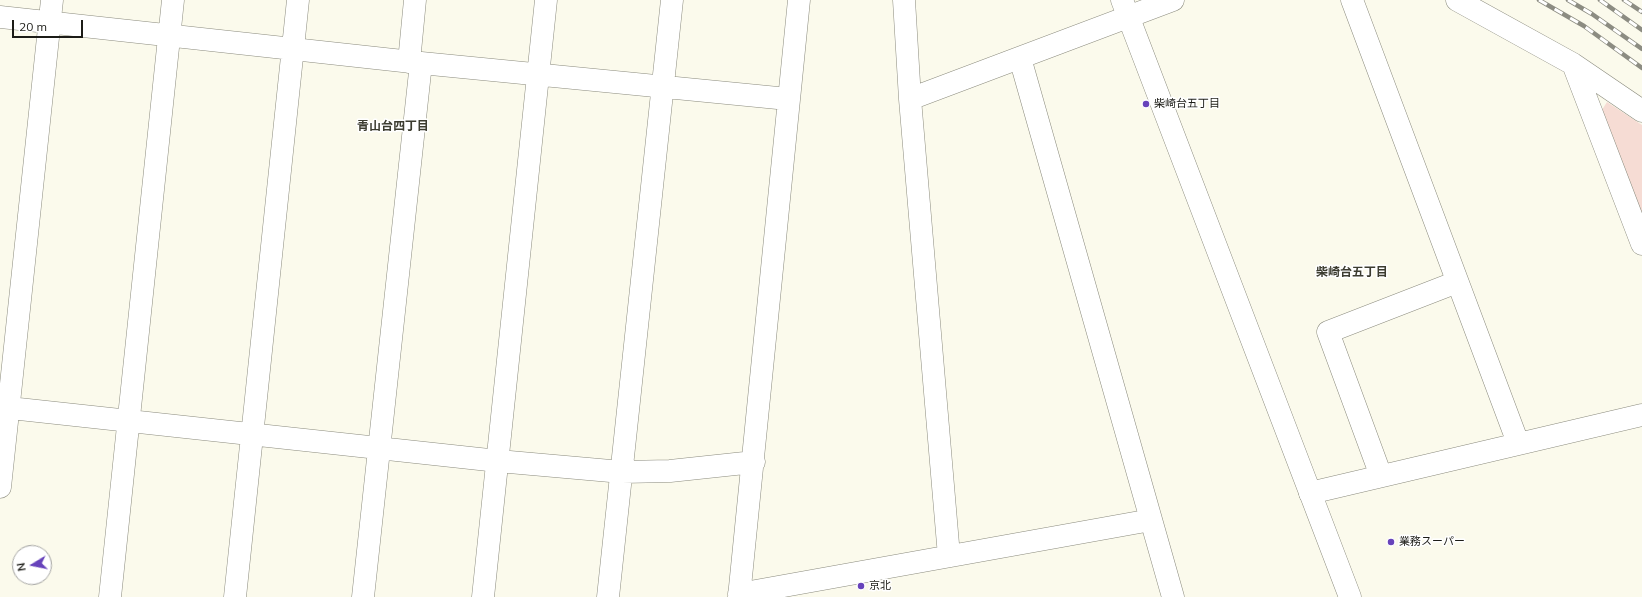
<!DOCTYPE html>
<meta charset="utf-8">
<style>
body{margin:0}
#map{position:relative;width:1642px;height:597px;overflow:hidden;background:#fbfaec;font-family:Mulish,sans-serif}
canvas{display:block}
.north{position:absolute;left:12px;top:545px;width:40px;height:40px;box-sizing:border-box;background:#fff;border:1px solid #a4a4a2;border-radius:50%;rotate:260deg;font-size:11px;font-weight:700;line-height:16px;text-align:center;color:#1c1c17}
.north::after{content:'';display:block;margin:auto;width:14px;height:18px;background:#6743bb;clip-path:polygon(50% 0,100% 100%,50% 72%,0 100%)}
.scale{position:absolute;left:12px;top:20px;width:71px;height:18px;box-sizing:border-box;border:2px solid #1c1c17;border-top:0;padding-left:5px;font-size:12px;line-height:14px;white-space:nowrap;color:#1c1c17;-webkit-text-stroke:3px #fff;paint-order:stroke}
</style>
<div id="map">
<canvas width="1642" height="597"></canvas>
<div class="north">N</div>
<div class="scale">20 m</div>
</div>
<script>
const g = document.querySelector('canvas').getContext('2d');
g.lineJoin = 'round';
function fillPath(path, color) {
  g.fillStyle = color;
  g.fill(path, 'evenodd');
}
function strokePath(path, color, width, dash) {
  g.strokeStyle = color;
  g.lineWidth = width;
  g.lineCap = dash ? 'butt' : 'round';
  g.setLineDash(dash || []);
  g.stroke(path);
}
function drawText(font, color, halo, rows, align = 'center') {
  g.font = font + ' Mulish,"Noto Sans JP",sans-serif';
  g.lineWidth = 3;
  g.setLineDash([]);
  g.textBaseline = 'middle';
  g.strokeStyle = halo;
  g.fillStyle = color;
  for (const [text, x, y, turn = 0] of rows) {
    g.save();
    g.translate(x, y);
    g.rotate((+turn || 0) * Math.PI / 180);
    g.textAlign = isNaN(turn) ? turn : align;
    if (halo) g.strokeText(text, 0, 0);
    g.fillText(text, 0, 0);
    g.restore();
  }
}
fillPath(new Path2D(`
 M 1607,102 L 1642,125 L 1642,220 L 1600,113 Z`), '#f6dcd4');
const minor = new Path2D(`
 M 904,0 L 910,99 L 949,556
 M 1352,0 L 1518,443
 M 1457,0 L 1573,64 L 1642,111
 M 0,17 L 421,63 L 788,99
 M 1020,58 L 1173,597
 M 409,62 L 415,0
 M 1573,64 L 1642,244
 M 910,99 L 1173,0
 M 0,407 L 498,461 L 622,472 L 670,471 L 754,462
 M 1381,476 L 1328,332 L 1457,282
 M 0,487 L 52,0
 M 1310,493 L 1642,415
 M 739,594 L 1151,520
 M 110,597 L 173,0
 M 235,597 L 298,0
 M 363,597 L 421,63
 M 483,597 L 546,0
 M 608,597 L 672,0
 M 739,597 L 799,0`);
const tertiary = new Path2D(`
 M 1122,0 L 1350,597`);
strokePath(minor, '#8b8b7e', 23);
strokePath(tertiary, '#8b8b7e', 23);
strokePath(minor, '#fff', 22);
strokePath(tertiary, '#fff', 22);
const rail = new Path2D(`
 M 1539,0 L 1584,26 L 1642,68
 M 1568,0 L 1592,14 L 1642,49
 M 1600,0 L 1642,30
 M 1624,0 L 1642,12`);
strokePath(rail, '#8c8c82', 4.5);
strokePath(rail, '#fff', 3, [9]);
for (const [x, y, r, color] of [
 [1146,104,4,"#6743bb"],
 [1391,542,4,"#6743bb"],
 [861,586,4,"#6743bb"]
]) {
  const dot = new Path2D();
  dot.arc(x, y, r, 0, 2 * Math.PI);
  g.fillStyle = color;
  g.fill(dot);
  strokePath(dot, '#fff', 1.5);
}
drawText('11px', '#1c1c17', '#fff', [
 ["柴崎台五丁目",1154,104],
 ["業務スーパー",1399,542],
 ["京北",869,586]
], 'left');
drawText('bold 12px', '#3c3c30', '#fff', [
 ["青山台四丁目",393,126],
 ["柴崎台五丁目",1352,272]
]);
</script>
